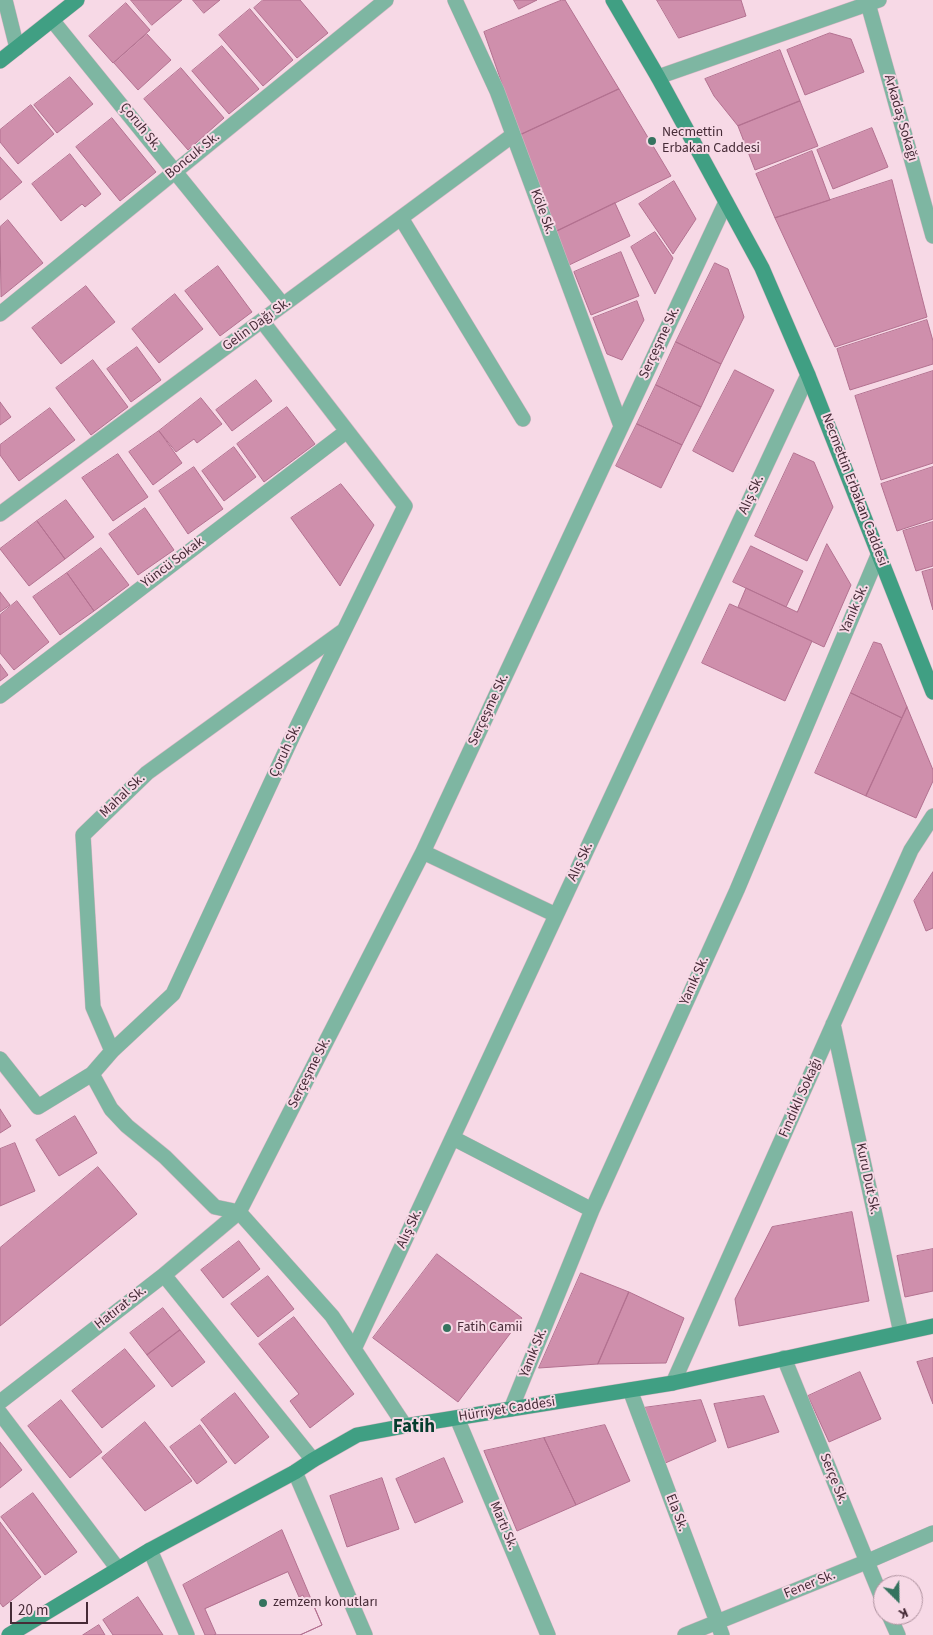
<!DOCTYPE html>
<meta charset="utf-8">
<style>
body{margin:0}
#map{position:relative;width:933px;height:1635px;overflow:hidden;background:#f7d9e6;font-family:"Source Sans 3",sans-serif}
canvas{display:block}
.north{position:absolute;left:873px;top:1575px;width:50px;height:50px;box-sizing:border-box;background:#f7d9e6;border:1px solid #b093a0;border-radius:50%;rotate:157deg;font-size:14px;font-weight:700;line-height:20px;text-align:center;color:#462b37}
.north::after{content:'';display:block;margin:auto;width:18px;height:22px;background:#35735f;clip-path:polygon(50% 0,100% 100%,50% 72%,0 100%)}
.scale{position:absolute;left:10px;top:1602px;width:78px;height:22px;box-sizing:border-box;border:2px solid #462b37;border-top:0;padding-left:6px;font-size:15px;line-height:18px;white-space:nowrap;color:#462b37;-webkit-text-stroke:4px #f7d9e6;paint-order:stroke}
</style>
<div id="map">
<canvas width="933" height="1635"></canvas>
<div class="north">K</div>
<div class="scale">20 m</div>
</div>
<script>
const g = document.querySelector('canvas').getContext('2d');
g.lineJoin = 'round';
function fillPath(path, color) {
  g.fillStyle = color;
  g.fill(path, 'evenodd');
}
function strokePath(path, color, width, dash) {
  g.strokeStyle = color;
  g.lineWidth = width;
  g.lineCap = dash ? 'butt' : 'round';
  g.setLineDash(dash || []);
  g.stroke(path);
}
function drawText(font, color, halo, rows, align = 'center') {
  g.font = font + ' "Source Sans 3",sans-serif';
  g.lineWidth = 4;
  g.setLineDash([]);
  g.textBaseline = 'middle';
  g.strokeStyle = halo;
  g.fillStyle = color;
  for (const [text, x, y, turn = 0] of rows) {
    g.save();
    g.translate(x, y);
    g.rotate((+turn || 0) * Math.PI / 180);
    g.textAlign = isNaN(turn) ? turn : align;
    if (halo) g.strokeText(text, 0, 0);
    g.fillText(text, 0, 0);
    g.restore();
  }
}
const building = new Path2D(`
 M 131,0 L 182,0 L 152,25 Z
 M 193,0 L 220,0 L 204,13 Z
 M 263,0 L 300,0 L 328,33 L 297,58 L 254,8 Z
 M 514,0 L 537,0 L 519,9 Z
 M 562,0 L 565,0 L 619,89 L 520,135 L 484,32 Z
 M 657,0 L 741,0 L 746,16 L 679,38 Z
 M 126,3 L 150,30 L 113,63 L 89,36 Z
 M 250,9 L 293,60 L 263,86 L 219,35 Z
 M 830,33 L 851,39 L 864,72 L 805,95 L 787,50 Z
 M 147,34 L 171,60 L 138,90 L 114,63 Z
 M 222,46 L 259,89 L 229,114 L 192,71 Z
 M 780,50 L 800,101 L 738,126 L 714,96 L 705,79 Z
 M 181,68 L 224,118 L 188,150 L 144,99 Z
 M 70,77 L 93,104 L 57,133 L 34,105 Z
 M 619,89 L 671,176 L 555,232 L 520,135 Z
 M 800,101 L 818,146 L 755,170 L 738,126 Z
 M 31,105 L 54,134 L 18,164 L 0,142 L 0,130 Z
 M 112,118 L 156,172 L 120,201 L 76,147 Z
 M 872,128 L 888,167 L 833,189 L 817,150 Z
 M 812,151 L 830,200 L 775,218 L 756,174 Z
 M 70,154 L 101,194 L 85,207 L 82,204 L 61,221 L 32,184 Z
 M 0,157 L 22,182 L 0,200 Z
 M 892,180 L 927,317 L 835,347 L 775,218 Z
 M 674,181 L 696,219 L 673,254 L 639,204 Z
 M 615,203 L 630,236 L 567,266 L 555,232 Z
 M 8,220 L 43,263 L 1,297 L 0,227 Z
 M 655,232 L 673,258 L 655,294 L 631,247 Z
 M 621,252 L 639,296 L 591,315 L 574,272 Z
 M 715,263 L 728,269 L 744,317 L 721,364 L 676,342 Z
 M 218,266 L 252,312 L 220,336 L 185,291 Z
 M 86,286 L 115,322 L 61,364 L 32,328 Z
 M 175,294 L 203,329 L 159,363 L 132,329 Z
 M 637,301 L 644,320 L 622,360 L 607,354 L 593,318 Z
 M 927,320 L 933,341 L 933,364 L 850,390 L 837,349 Z
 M 676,342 L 721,364 L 701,407 L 656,385 Z
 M 137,347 L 161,380 L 131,402 L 107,369 Z
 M 93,360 L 128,407 L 91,435 L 56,388 Z
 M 735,370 L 774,390 L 733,472 L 693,451 Z
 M 933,371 L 933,463 L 881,480 L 855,396 Z
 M 256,380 L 272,401 L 232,431 L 216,410 Z
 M 656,385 L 701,407 L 682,445 L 637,424 Z
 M 201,398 L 222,424 L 197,443 L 194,439 L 176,452 L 159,431 Z
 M 0,402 L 11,417 L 0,425 Z
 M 287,407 L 315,444 L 264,482 L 237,444 Z
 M 50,408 L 75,440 L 19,481 L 0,455 L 0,445 Z
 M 637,424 L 682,445 L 661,488 L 616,466 Z
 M 159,431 L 182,463 L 153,485 L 129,452 Z
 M 234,447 L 256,477 L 224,501 L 202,471 Z
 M 794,453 L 814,462 L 833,507 L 807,561 L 755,536 Z
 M 118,454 L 148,497 L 113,521 L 82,478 Z
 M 194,467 L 223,509 L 188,534 L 159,491 Z
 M 933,467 L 933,519 L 897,531 L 881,484 Z
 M 341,484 L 374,525 L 340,586 L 291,518 Z
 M 66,500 L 94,537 L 65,559 L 37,521 Z
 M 145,508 L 174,550 L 138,575 L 109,534 Z
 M 37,521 L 65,559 L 29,586 L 0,549 Z
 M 933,522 L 933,566 L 916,571 L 903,531 Z
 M 827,544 L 851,585 L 824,647 L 738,607 L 746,588 L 797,612 Z
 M 751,546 L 803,571 L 786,607 L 733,582 Z
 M 101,548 L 129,585 L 94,611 L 67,573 Z
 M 933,569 L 933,610 L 922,572 Z
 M 67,573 L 94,611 L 60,635 L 33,597 Z
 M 0,592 L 10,605 L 0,612 Z
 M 17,601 L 49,642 L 14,670 L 0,653 L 0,615 Z
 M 730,604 L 812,641 L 785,701 L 702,663 Z
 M 874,642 L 881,644 L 907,707 L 902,718 L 851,693 Z
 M 0,664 L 8,675 L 0,681 Z
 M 851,693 L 902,718 L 866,796 L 815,773 Z
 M 907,707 L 933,770 L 933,781 L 916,818 L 866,796 Z
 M 933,872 L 933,928 L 926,931 L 914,901 Z
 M 0,1109 L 11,1126 L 0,1133 Z
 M 75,1116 L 97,1153 L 59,1176 L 36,1140 Z
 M 15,1143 L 35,1191 L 0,1206 L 0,1149 Z
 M 98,1167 L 137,1214 L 0,1326 L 0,1248 Z
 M 852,1212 L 869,1301 L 739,1326 L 735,1299 L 772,1227 Z
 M 239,1241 L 260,1269 L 223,1298 L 201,1270 Z
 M 933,1249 L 933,1291 L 905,1297 L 897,1256 Z
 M 437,1254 L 522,1318 L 458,1402 L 373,1338 Z
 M 581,1273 L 629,1292 L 598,1364 L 539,1368 Z
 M 268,1276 L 294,1309 L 258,1337 L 231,1304 Z
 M 629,1292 L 684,1318 L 666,1363 L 598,1364 Z
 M 163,1308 L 180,1330 L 147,1355 L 130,1333 Z
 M 294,1317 L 354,1394 L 310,1428 L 290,1401 L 299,1394 L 259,1344 Z
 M 180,1330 L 205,1362 L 172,1387 L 147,1355 Z
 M 125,1349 L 155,1386 L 102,1428 L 72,1391 Z
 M 933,1358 L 933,1404 L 917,1362 Z
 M 860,1372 L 881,1419 L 829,1442 L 808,1396 Z
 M 235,1393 L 269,1437 L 235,1464 L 201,1420 Z
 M 764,1396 L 779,1432 L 728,1448 L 714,1404 Z
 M 61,1400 L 102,1452 L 70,1478 L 28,1426 Z
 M 701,1400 L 716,1441 L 663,1464 L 643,1408 Z
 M 145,1422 L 192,1481 L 145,1511 L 102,1458 Z
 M 200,1425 L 227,1462 L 197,1484 L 170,1447 Z
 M 605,1425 L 630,1481 L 576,1505 L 544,1438 Z
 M 544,1438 L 576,1505 L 517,1531 L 484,1451 Z
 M 0,1442 L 22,1470 L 0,1488 Z
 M 444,1458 L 463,1502 L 415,1523 L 396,1479 Z
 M 382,1478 L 399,1529 L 347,1547 L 330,1496 Z
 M 33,1493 L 77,1552 L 45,1575 L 1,1517 Z
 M 0,1522 L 41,1577 L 3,1607 L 0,1603 Z
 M 282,1530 L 322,1625 L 300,1635 L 205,1635 L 183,1585 Z
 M 288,1572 L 299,1597 L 303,1595 L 307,1604 L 312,1602 L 322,1625 L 300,1635 L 214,1635 L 216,1634 L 205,1609 Z
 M 138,1597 L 163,1635 L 113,1635 L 103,1620 Z
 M 99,1625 L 105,1635 L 83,1635 Z`);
fillPath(building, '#cf8fac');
strokePath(building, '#b37190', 1);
const street = new Path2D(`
 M 5,0 L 17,48
 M 455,0 L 497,91 L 621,426
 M 867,0 L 933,236
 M 52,20 L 283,305
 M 658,77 L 879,0
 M 401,218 L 523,419
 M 0,314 L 386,0
 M 0,514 L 513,135
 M 0,696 L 347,431
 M 423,852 L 556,915
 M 833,1024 L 901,1333
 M 112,1051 L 93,1007 L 83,835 L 147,773 L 343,631
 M 0,1059 L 38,1107 L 92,1074 L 112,1051 L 173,994 L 294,733 L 405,506 L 262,321
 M 92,1074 L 111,1109 L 127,1126 L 165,1157 L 215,1207 L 239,1212 L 332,1316 L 405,1426
 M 453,1138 L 592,1210
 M 164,1275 L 313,1460
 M 354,1349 L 808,375
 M 784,1358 L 883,1601
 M 673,1383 L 911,850 L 933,816
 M 630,1390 L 722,1635
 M 0,1402 L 164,1275 L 239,1212 L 423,852 L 726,202
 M 511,1409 L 592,1210 L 737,890 L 879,553
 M 0,1413 L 118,1569
 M 457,1418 L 548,1635
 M 295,1472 L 365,1635
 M 150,1550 L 187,1635
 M 889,1615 L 898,1635
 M 685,1635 L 866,1562 L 933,1533`);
const secondary = new Path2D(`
 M 613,0 L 658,77 L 762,268 L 808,375 L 933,692
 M 0,61 L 77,0
 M 9,1635 L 150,1550 L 295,1472 L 313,1460 L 357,1435 L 405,1426 L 673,1383 L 933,1326`);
strokePath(street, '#d4b6c3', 16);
strokePath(secondary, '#d4b6c3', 16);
strokePath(street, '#7eb6a2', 15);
strokePath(secondary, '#409f83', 15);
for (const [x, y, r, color] of [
 [652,141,5,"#35735f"],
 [447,1328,5,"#35735f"],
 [263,1603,5,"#35735f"]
]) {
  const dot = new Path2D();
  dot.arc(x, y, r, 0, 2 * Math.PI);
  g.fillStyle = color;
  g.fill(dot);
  strokePath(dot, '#f7d9e6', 2);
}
drawText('14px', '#462b37', '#f7d9e6', [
 ["Arkadaş Sokağı",900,118,74],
 ["Çoruh Sk.",140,127,51],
 ["Boncuk Sk.",193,156,-39],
 ["Köle Sk.",542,212,70],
 ["Gelin Dağı Sk.",257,325,-36],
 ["Serçeşme Sk.",660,343,-65],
 ["Necmettin Erbakan Caddesi",854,490,69],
 ["Alış Sk.",752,495,-65],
 ["Yüncü Sokak",173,563,-37],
 ["Yanık Sk.",855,609,-67],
 ["Serçeşme Sk.",489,710,-65],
 ["Çoruh Sk.",286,751,-65],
 ["Mahal Sk.",123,796,-44],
 ["Alış Sk.",581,862,-65],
 ["Yanık Sk.",695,981,-66],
 ["Serçeşme Sk.",310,1073,-63],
 ["Fındıklı Sokağı",801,1098,-66],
 ["Kuru Dut Sk.",867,1179,78],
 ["Alış Sk.",410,1229,-65],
 ["Hatırat Sk.",121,1308,-38],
 ["Yanık Sk.",534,1353,-68],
 ["Hürriyet Caddesi",507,1410,-9],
 ["Serçe Sk.",833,1479,68],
 ["Ela Sk.",676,1513,69],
 ["Martı Sk.",503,1526,67],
 ["Fener Sk.",810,1585,-22]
]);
drawText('14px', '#462b37', '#f7d9e6', [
 ["Necmettin",662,133],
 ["Erbakan Caddesi",662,149],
 ["Fatih Camii",457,1328],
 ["zemzem konutları",273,1603]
], 'left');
drawText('bold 19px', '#053c2e', '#f7d9e6', [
 ["Fatih",414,1428]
]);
</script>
